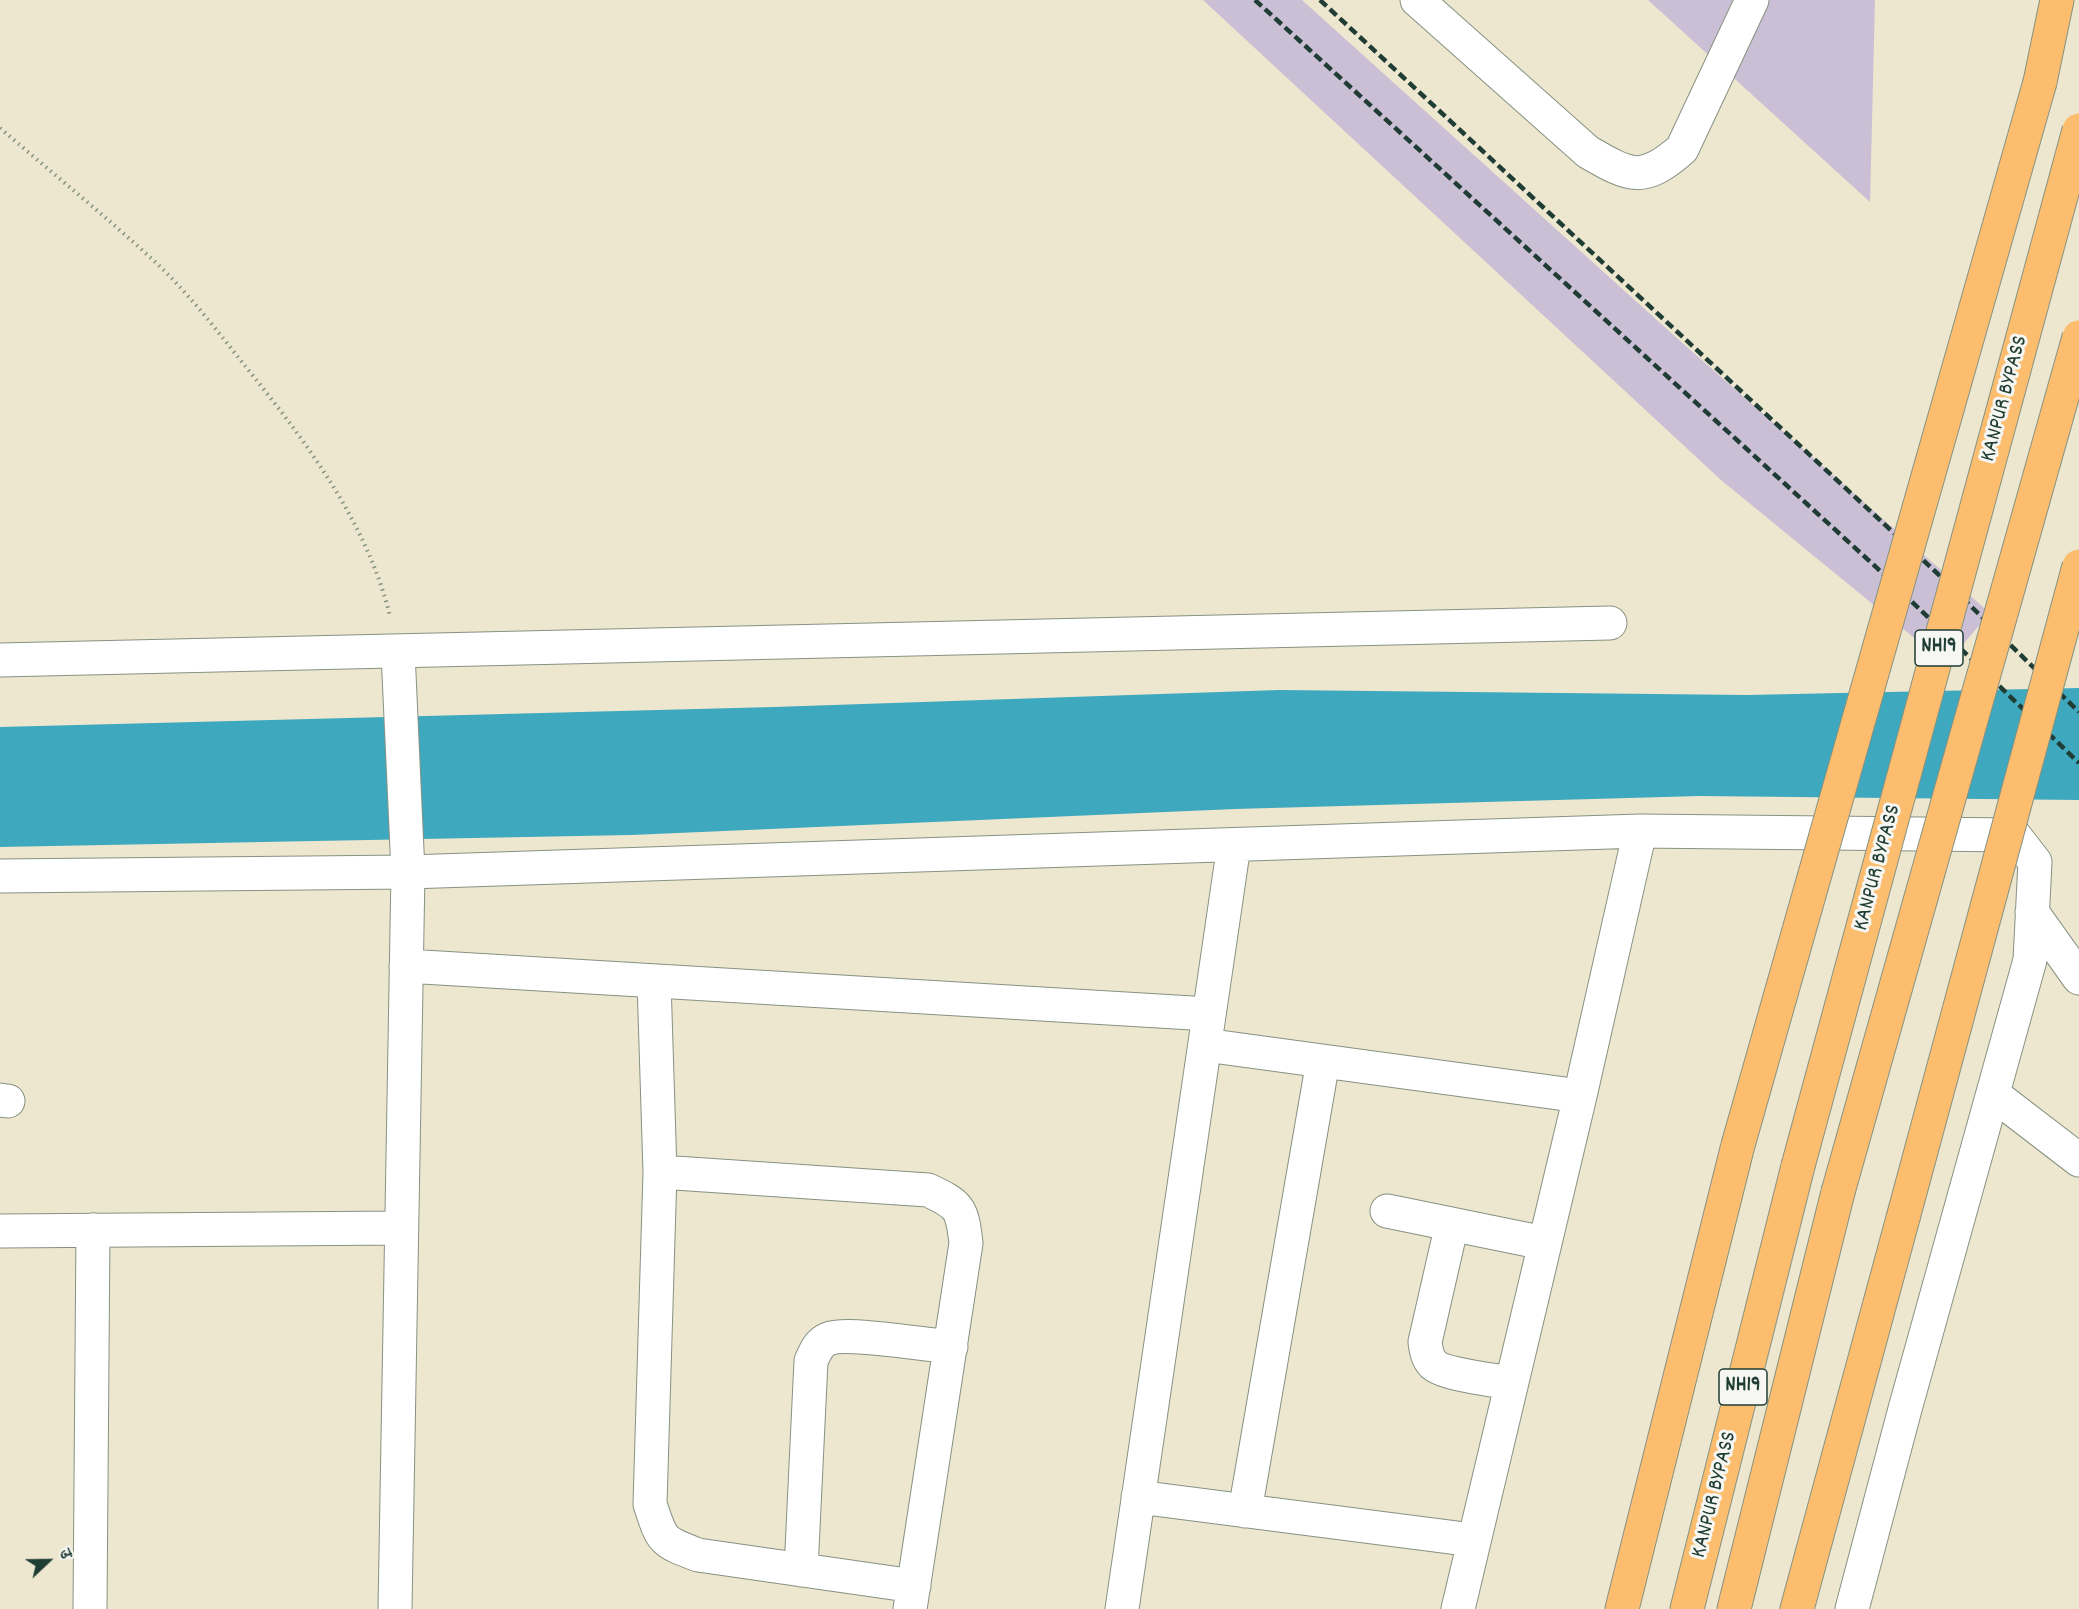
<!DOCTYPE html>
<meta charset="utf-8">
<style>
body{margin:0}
#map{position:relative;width:2079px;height:1609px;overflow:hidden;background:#ede7cf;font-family:Dekko,"Playpen Sans Deva",sans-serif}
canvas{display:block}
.north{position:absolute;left:18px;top:1531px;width:60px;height:60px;-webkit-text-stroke:4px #f6f6f2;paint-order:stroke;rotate:68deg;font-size:16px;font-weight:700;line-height:24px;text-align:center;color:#1f3d34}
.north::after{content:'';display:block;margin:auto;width:21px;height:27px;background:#1f3d34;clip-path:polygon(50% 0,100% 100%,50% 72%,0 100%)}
</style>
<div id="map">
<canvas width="2079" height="1609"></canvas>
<div class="north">उ</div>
</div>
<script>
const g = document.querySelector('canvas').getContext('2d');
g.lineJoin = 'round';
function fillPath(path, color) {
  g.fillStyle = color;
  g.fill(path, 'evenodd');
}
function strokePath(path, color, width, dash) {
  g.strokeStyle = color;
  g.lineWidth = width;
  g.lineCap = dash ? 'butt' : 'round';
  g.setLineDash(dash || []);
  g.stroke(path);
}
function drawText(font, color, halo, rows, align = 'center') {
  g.font = font + ' Dekko,sans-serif';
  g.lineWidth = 6;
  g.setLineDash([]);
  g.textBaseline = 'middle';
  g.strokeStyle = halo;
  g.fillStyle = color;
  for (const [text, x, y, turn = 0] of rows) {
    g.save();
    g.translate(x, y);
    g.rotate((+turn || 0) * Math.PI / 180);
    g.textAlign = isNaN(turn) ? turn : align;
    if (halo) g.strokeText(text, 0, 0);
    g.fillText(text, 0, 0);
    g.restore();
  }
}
fillPath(new Path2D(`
 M 1203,0 L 1302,0 L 1679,340 L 1990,613 L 1946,664 L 1721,480 Z
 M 1648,0 L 1875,0 L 1870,202 Z`), '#cbbfd6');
fillPath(new Path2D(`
 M 2079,688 L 2079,800 L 1700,796 L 1235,809 L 631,835 L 0,847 L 0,727 L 774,707 L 1279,690 L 1747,695 Z`), '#3ea8be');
const minor = new Path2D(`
 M 1417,0 L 1588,152 C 1631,177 1643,183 1682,149 L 1752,0
 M 0,660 L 1610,623
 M 0,876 L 408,872 L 1640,831 L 2014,835 L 2035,862 L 2030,960 L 1905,1409 L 1852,1609
 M 2032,912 L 2079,978
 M 406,966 L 1209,1014
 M 654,981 L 660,1172 L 928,1190 C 960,1205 962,1208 966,1243 L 910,1609
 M 1205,1045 L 1580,1096
 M 1993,1094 L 2079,1160
 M 0,1100 L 8,1101
 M 660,1172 L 650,1504 C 662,1541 661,1541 698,1555 L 914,1586
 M 1387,1211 L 1544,1243
 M 1452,1224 L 1425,1342 C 1426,1349 1427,1358 1433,1364 C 1442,1374 1494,1380 1510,1383
 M 0,1231 L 401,1228
 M 1138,1497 L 1473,1540
 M 1245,1511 L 1323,1061
 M 801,1570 L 811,1361 C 815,1353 818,1343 828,1339 C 847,1331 925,1345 951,1347
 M 90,1609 L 93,1230
 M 395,1609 L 408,872 L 398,652
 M 1122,1609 L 1234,845
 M 1458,1609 L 1580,1096 L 1640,831`);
const major = new Path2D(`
 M 2040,82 L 2057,0
 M 1622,1609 L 1738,1145
 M 1797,1609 L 1903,1218`);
const highway = new Path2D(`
 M 1687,1609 L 1798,1166
 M 1734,1609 L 1838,1192`);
strokePath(minor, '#869282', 35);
strokePath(major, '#869282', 35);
strokePath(highway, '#869282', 35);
strokePath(new Path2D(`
 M 0,128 C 51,172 103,214 152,259 C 186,290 214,327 242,362 C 303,438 366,519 390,616`), '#869282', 4, [1.5, 4.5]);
strokePath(minor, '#fff', 33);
strokePath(major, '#fcbd6f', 33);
strokePath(highway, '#fcbd6f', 33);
strokePath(new Path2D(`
 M 1255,0 L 1876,567 L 2079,763
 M 1320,0 L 1938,574 L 2079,712`), '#1f3d34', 4.5, [9, 4.5]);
const majorBridge = new Path2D(`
 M 1738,1145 L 2040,82
 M 1903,1218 L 2079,566`);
const highwayBridge = new Path2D(`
 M 1798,1166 L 2079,130
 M 1838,1192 L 2079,337`);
strokePath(majorBridge, '#869282', 35, []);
strokePath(highwayBridge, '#869282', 35, []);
strokePath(majorBridge, '#fcbd6f', 33);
strokePath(highwayBridge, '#fcbd6f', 33);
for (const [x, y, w] of [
 [1939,648,48],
 [1743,1387,48]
]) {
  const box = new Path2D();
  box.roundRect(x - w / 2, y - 18, w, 36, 4.5);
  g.fillStyle = '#f6f6f2';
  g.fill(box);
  strokePath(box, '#1f3d34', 1.5);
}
drawText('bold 21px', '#1f3d34', null, [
 ["NH19",1939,648],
 ["NH19",1743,1387]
]);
drawText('22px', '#1f3d34', '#f6f6f2', [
 ["KANPUR BYPASS",2006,399,-75],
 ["KANPUR BYPASS",1879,868,-75],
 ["KANPUR BYPASS",1716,1495,-76]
]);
</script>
